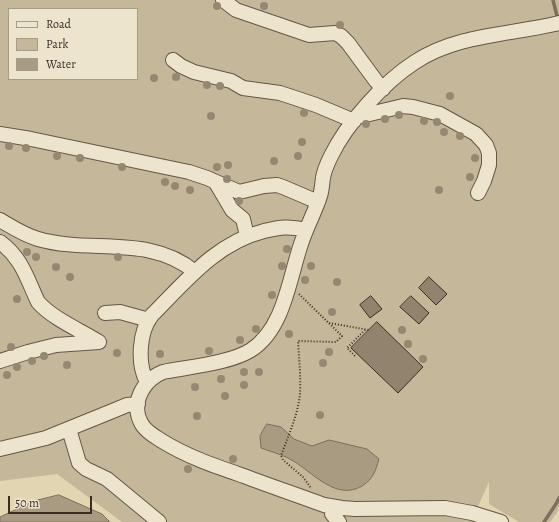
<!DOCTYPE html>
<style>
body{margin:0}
#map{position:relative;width:559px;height:522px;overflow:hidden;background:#e1d5b2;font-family:Alegreya,serif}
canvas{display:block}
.legend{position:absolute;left:8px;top:8px;width:130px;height:72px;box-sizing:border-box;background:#ece4cd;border:1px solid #a69a8a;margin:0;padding:5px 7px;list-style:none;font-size:12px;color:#3c2b25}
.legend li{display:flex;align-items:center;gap:8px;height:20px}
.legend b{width:20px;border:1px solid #a69a8a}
.scale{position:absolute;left:8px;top:496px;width:84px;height:18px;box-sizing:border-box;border:2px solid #3c2b25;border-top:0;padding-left:5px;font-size:12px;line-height:14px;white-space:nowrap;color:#3c2b25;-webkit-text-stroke:3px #ece4cd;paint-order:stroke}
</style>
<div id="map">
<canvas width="559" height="522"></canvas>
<ul class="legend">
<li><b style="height:5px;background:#ece4cd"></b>Road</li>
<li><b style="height:11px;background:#c5b89a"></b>Park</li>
<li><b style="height:11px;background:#a99b82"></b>Water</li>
</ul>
<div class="scale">50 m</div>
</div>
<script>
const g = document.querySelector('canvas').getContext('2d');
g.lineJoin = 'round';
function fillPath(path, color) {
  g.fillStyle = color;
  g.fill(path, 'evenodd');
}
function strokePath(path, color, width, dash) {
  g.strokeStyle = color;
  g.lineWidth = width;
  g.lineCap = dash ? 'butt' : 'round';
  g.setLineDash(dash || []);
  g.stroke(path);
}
fillPath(new Path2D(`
 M 0,0 L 559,0 L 559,17 L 489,29 L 439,42 L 418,54 L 428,63 L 444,53 L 490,40 L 559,28 L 559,507 L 557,513 L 550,522 L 519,522 L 489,504 L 489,482 L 471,522 L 122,522 L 57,474 L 0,481 ZM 9,9 L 137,9 L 137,79 L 9,79 Z`), '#c5b89a');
const water = new Path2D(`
 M 267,424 L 281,427 L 294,439 L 312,446 L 329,440 L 367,449 L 379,459 C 375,472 374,478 362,486 C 337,501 314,474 295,462 C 284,455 272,452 261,448 L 260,436 Z
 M 59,495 L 102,514 L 110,522 L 0,522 L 0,517 L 34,501 Z`);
fillPath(water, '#a99b82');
strokePath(water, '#7d6e5d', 1);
strokePath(new Path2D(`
 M 553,0 L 558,20
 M 544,522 L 556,504 L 559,498`), '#7d6e5d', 3.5);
const building = new Path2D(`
 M 429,277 L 447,294 L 436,305 L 419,288 Z
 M 371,296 L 382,309 L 370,318 L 360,305 Z
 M 411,296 L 429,313 L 419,324 L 400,307 Z
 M 377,322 L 423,367 L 398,393 L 351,348 Z`);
fillPath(building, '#92836e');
strokePath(building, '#3c2b25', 1);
const minor = new Path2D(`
 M 223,0 L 236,10 L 309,35 L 335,33 L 341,36 L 348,43 L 376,81 L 383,89
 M 173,60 L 181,66 L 194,72 L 231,81 L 243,88 L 280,93 L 316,105 L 354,121
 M 357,117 L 403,106 L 413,107 L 440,114 L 476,134 L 486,145 L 489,153 L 489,165 L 484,181 L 478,193
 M 0,134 L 31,139 L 189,172 L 207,178 L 239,192 L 264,186 L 277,185 L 283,187 L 318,202
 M 216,183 L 232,210 L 243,219 L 247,236
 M 0,220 C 12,227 24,235 38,239 C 90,254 150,234 195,272
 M 0,242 C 22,258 27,279 38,302 C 53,319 80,330 99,342 L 56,345 L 28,352 L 0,361
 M 105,313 L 120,312 L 149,320
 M 147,382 C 137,364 139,331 152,315 C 186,281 216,243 264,231 C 281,227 289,226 306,230
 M 69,429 L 79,463 L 86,469 L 107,479 L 159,522
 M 0,449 L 46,438 L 115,410 L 127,405 L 138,404
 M 332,514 L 339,522
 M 501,522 L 472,513 L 445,508 L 355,509 L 342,508 L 324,505 C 297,495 270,486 244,476 C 215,466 188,457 162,441 C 156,437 148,433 143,426 C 138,419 136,409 138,400 C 142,386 151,377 163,372 C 188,367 231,363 251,350 C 284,329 289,279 301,244 C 306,228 315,212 320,196 C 322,190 322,184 323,178 C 324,171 328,162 331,156 C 347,123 384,82 415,62 C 458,34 510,35 559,23`);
strokePath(minor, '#655648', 16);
strokePath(new Path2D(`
 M 299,294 L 342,336 L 336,342 L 298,341 C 299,359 301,377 300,394 C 298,415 288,436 281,456 L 283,460 L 303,477 L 311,488
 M 329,323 L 369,330
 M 355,356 L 347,348 L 366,329`), '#3c2b25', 2, [1, 2]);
strokePath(minor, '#ece4cd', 14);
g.fillStyle = '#958771';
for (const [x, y] of [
 [217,6],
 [264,6],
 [340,25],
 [176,77],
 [154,78],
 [207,85],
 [220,86],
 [450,96],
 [304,113],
 [399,115],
 [211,116],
 [385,119],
 [424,121],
 [437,122],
 [366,124],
 [444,132],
 [460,136],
 [302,142],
 [9,146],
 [26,148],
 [57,156],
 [298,156],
 [80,158],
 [475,158],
 [274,161],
 [228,165],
 [122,167],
 [217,167],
 [470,177],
 [227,179],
 [165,182],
 [175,186],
 [190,190],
 [439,190],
 [239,201],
 [287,249],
 [27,252],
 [36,257],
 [118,257],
 [282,266],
 [311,266],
 [56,267],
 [70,277],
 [305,280],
 [337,282],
 [272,295],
 [17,299],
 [332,312],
 [256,329],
 [402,330],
 [289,334],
 [240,340],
 [408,344],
 [11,347],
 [209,351],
 [329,352],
 [117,353],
 [160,354],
 [44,356],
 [423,359],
 [32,361],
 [323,363],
 [67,365],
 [17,367],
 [244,372],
 [259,372],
 [7,375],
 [221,379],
 [244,385],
 [195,387],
 [225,396],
 [320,415],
 [197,416],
 [233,459],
 [188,469]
]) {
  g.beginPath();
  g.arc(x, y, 4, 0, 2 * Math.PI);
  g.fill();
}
</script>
